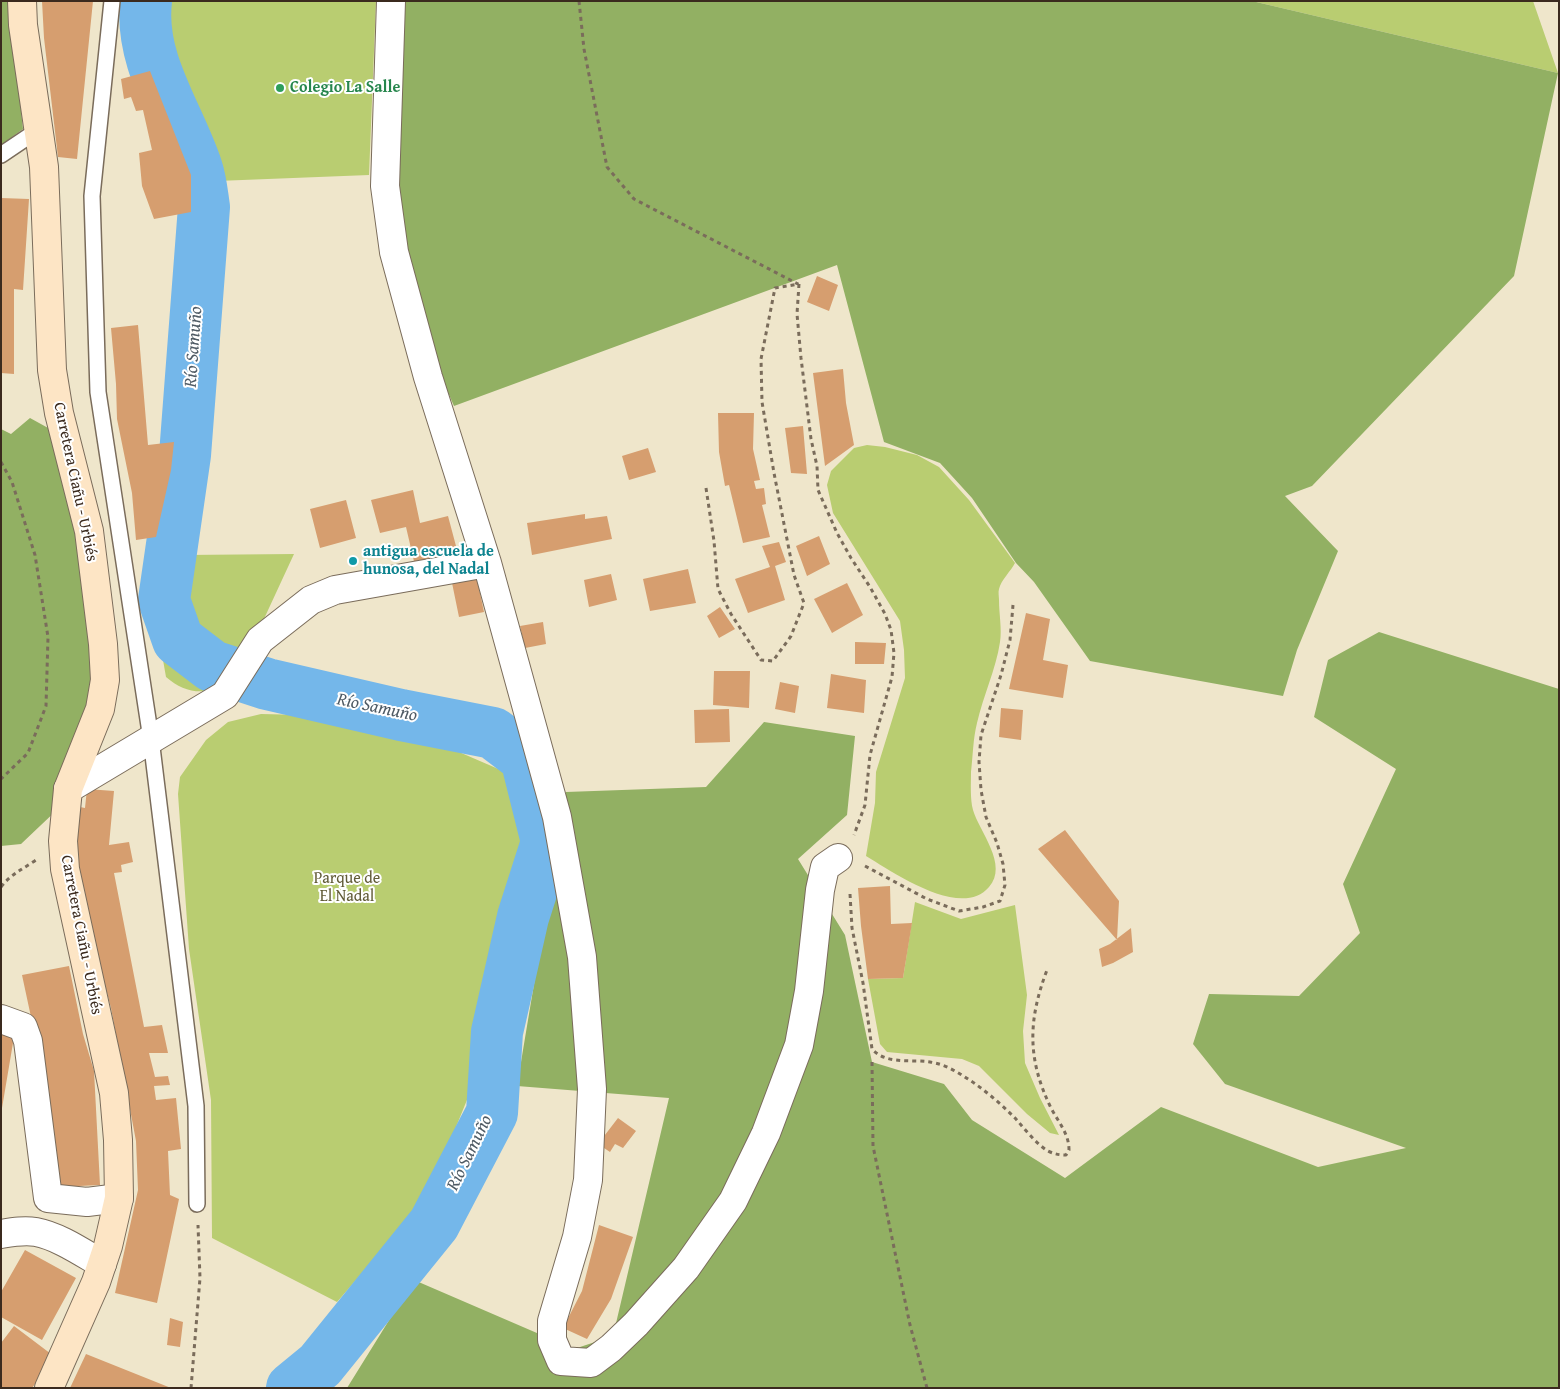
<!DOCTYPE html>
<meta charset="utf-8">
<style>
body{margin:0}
#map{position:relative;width:1560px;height:1389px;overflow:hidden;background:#efe6cb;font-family:"Gentium Book Plus",serif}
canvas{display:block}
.frame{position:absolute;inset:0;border:2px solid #3b2a1e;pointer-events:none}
</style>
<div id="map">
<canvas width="1560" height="1389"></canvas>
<div class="frame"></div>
</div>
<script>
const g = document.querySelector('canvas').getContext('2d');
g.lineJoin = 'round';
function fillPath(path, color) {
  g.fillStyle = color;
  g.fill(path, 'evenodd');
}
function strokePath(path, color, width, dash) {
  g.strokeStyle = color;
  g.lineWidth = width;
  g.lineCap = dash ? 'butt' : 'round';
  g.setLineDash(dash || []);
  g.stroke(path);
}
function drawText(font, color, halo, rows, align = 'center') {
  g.font = font + ' "Gentium Book Plus",serif';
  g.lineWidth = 4;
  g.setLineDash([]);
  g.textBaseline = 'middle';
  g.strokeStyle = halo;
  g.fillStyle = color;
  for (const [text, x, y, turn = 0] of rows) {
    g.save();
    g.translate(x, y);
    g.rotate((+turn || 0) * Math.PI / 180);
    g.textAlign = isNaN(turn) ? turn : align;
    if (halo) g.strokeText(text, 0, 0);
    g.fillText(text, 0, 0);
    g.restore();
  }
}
fillPath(new Path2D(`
 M 165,1 L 376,1 L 369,175 L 217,181 L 211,152 L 163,23 Z
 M 1252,1 L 1533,1 L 1558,73 Z
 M 867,445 L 885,447 L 917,455 L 939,467 L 969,500 L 1015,563 C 1011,571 1001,580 999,589 C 998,592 999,597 999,600 C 999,614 1002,629 1000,642 C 996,669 983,696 977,723 C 973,739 973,755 971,772 C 971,783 970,799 973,810 C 979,831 1009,865 989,887 C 961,920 893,872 866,856 L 875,803 L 876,772 L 905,678 L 904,650 L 900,621 L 833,513 L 827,485 L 831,471 L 854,448 Z
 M 294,554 L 263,621 L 219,688 C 199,695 182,691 166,677 L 163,660 L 168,636 L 186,623 C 178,598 168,579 184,555 Z
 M 261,714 L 303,715 L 358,722 L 459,752 L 503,771 L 517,786 L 528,836 L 511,904 L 487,980 L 477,1037 L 471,1090 L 441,1164 L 409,1219 L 337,1302 L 212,1238 L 211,1100 L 189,949 L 178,794 L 180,777 L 206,740 L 228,722 Z
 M 915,902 L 961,919 L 1015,905 L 1027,995 L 1023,1031 L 1025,1063 L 1040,1098 L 1059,1135 L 1050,1133 L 1027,1114 L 979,1066 L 962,1059 L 887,1052 L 880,1044 L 868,979 L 903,978 Z`), '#b9cd71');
fillPath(new Path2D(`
 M 1,1 L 9,1 L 23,129 L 1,145 Z
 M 400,1 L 1252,1 L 1558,73 L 1514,276 L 1312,486 L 1285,496 L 1338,551 L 1297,650 L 1283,696 L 1090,661 L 1034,582 L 1016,563 L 972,498 L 940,463 L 884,442 L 837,265 L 454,406 L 421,331 L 400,220 L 395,100 Z
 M 30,418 L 59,434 L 86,563 L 93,685 L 60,807 L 21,844 L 1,846 L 1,429 L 11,434 Z
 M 1379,632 L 1559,689 L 1559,1388 L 347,1388 L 414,1280 L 574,1349 L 613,1336 L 669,1098 L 517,1086 L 566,792 L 706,787 L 764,722 L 855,736 L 847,815 L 798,859 L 845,935 L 872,1062 L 944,1084 L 972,1120 L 1065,1178 L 1161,1107 L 1318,1167 L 1406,1148 L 1225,1084 L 1193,1044 L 1209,994 L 1299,996 L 1360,933 L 1343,884 L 1396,769 L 1314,717 L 1328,660 Z`), '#92b063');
strokePath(new Path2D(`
 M 146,1 C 139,62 179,114 197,169 C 201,181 202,194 204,207 L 185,455 L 164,600 L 178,640 L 212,666 L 267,684 L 401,715 L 493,733 L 526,758 L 547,842 L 523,917 L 497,1032 L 492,1113 L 434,1224 L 320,1365 L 292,1388`), '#74b7ea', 52);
fillPath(new Path2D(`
 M 42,1 L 93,1 L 77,159 L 58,157 L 44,38 Z
 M 150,71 L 191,175 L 191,212 L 154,219 L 142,186 L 139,153 L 152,150 L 143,110 L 136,111 L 131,97 L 124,99 L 121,79 Z
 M 1,198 L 29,199 L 23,290 L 14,289 L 14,374 L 1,373 Z
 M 817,276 L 838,285 L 829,311 L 807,302 Z
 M 138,325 L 148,445 L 174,442 L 171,470 L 156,537 L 136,540 L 132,493 L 117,419 L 116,384 L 111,328 Z
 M 843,369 L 846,403 L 854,445 L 825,466 L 813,373 Z
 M 718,413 L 754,413 L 753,449 L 760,480 L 754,481 L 756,489 L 764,488 L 766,504 L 762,505 L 770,537 L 743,543 L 729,485 L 725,486 L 719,452 Z
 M 803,426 L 807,474 L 791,473 L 785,428 Z
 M 648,448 L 656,472 L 629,480 L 622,456 Z
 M 413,490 L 420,523 L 448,516 L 460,561 L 416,570 L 406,527 L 380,533 L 371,500 Z
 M 346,500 L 356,538 L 320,548 L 310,509 Z
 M 585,514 L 585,519 L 607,516 L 612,539 L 532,555 L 527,523 Z
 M 819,536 L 830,564 L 807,576 L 796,546 Z
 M 779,542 L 786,562 L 775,566 L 785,600 L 748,613 L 735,579 L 770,567 L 762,546 Z
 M 688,569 L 696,603 L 650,611 L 643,579 Z
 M 476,574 L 484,612 L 459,617 L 451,578 Z
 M 611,574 L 617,600 L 589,607 L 584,580 Z
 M 847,583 L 863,615 L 832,633 L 814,599 Z
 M 720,607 L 735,629 L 719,638 L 707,616 Z
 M 1026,613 L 1050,619 L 1043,660 L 1068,665 L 1063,698 L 1009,689 Z
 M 543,622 L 546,644 L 525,648 L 520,626 Z
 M 855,642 L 886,643 L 884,664 L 855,664 Z
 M 714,671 L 750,671 L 749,708 L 713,705 Z
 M 831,674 L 866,680 L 864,713 L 827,708 Z
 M 780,682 L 799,686 L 795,713 L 775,709 Z
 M 1001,708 L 1023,710 L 1021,740 L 999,737 Z
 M 729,709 L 730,742 L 695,743 L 694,710 Z
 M 87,789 L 114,791 L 109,845 L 129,842 L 133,862 L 121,865 L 122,872 L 114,873 L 144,1027 L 162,1025 L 168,1053 L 149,1053 L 155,1077 L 168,1076 L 170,1085 L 154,1086 L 156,1100 L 176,1098 L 181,1149 L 168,1151 L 170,1195 L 179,1199 L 157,1303 L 115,1293 L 138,1190 L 136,1141 L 111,1008 L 95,947 L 72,845 L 77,845 L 80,807 L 85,808 Z
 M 1065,830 L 1119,901 L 1117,940 L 1038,849 Z
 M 890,886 L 891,924 L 912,923 L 903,978 L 868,979 L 861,926 L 858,888 Z
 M 1131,928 L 1133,952 L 1113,963 L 1102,967 L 1099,949 L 1110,944 Z
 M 69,966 L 83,1034 L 94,1071 L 100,1185 L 58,1187 L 37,1045 L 22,975 Z
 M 1,1034 L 14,1037 L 2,1108 L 1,1108 Z
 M 618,1118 L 636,1131 L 623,1148 L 615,1144 L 610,1152 L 598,1144 Z
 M 599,1225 L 633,1237 L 611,1299 L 587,1339 L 563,1328 L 582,1291 Z
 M 25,1250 L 76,1278 L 42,1340 L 1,1317 L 1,1292 Z
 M 170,1318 L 183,1322 L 180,1347 L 167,1345 Z
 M 14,1326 L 55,1357 L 32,1388 L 1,1388 L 1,1343 Z
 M 86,1354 L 171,1388 L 70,1388 Z`), '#d69e6f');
const lane = new Path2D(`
 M 112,1 L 92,196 L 98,392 L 151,739 L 196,1106 L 197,1204
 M 1,155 L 38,130`);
const street = new Path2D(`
 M 391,1 L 385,186 L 394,252 L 428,377 L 487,563 L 557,817 L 582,957 L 592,1089 L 588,1180 L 577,1237 L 552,1321 L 552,1340 L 561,1361 L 591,1363 L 611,1348 L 636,1324 L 686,1268 L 733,1201 L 766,1133 L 799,1045 L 809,991 L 820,890 L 825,867 L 838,858
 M 68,789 L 225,695 L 260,640 L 311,600 L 335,590 L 487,563
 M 1,1019 L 23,1027 L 28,1041 L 48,1198 L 87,1202 L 119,1198
 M 1,1234 C 13,1232 24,1230 36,1232 C 58,1236 83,1253 102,1264`);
const secondary = new Path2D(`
 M 22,1 L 23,25 L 44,167 L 52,370 L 59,413 L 89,531 L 103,644 L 105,680 L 100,709 L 68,789 L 63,841 L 65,869 L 114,1093 L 118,1140 L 119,1198 L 108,1246 L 96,1282 L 49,1388`);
strokePath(lane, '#7a6c5b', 18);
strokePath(street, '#7a6c5b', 30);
strokePath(secondary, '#7a6c5b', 30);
strokePath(new Path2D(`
 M 579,1 L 584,49 L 607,167 L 634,199 L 798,284
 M 799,284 L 797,314 L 801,358 L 811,439 L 817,466 L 818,490 L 837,533 L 851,558 L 870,587 L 885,614 L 891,630 L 894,653 L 892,677 L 870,755 L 865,805 L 854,835
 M 1,462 L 12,482 L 35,555 L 48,637 L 46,706 L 28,753 L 1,779
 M 706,488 L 714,541 L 718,589 L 731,614 L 761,660 L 773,661 L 791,636 L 804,603 L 794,575 L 774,473 L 762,402 L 761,359 L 775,288 L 799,284
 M 865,866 L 927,899 L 959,911 L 983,907 L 1000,901 L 1005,885 L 1003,864 L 997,843 L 986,817 L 981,790 L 979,762 L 981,735 L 1001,675 L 1010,640 L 1013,605
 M 1,887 C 11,874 23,869 36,860
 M 850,894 L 852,928 L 863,983 L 872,1049 C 886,1065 911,1059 930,1062 C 944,1064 956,1071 968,1079 C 985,1090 1001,1104 1015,1118 C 1025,1129 1035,1143 1048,1151 C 1054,1154 1059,1155 1066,1155 L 1069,1150 C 1069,1134 1059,1123 1051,1108 C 1027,1059 1028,1020 1047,970
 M 872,1062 L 873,1146 L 910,1325 L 927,1388
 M 191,1388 L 200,1278 L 198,1225`), '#7a6c5b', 3, [4, 4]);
strokePath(lane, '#fff', 15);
strokePath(street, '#fff', 28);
strokePath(secondary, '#fde5c5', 28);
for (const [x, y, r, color] of [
 [280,88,5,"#2e9e5b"],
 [353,561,5,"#0f9aa8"]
]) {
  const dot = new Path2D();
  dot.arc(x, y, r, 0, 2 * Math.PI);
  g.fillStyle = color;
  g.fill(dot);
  strokePath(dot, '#fff', 2);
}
drawText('bold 16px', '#27864d', '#fff', [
 ["Colegio La Salle",290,88]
], 'left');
drawText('16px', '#3b2a1e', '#fff', [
 ["Carretera Ciañu - Urbiés",75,482,78],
 ["Carretera Ciañu - Urbiés",81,935,79]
]);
drawText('bold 16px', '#0d838f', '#fff', [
 ["antigua escuela de",363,552],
 ["hunosa, del Nadal",363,570]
], 'left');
drawText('16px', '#615b37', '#fff', [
 ["Parque de",347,879],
 ["El Nadal",347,897]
]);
drawText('italic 18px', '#4f5b65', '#fff', [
 ["Río Samuño",194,347,-86],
 ["Río Samuño",377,708,12],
 ["Río Samuño",470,1153,-64]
]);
</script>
